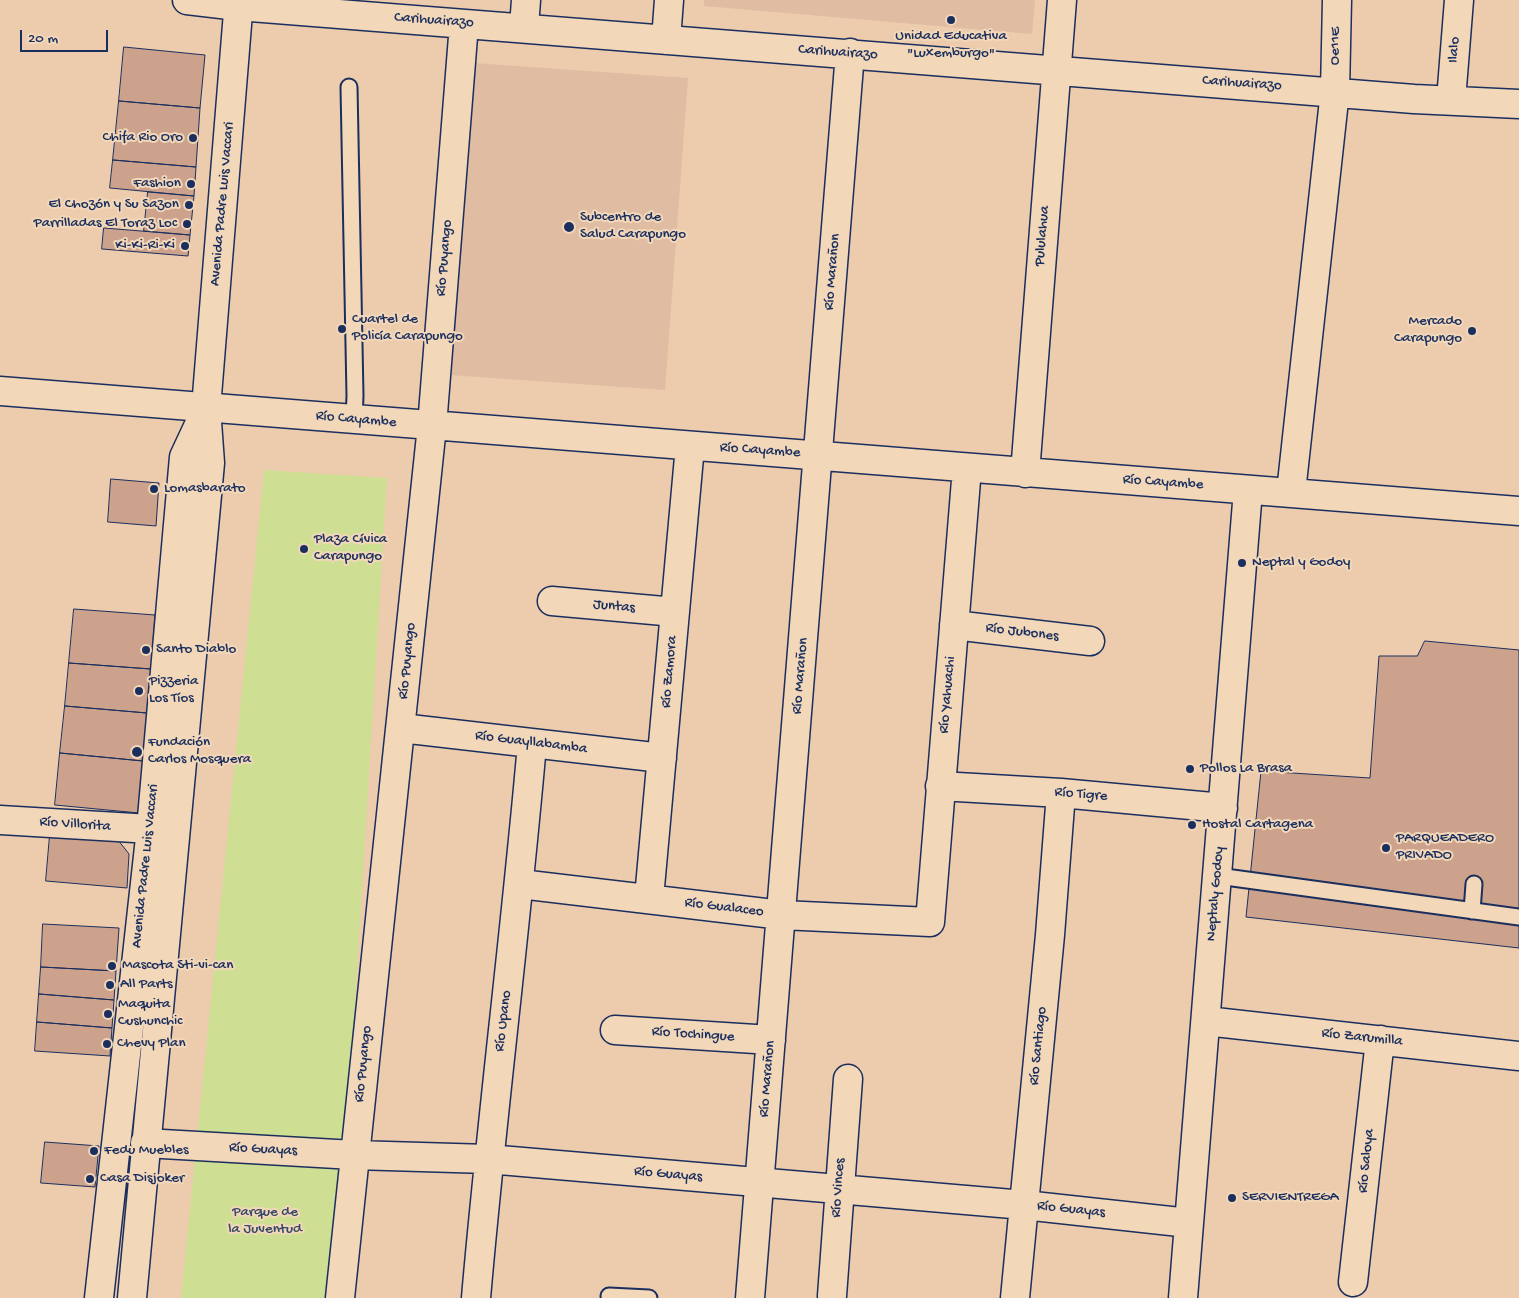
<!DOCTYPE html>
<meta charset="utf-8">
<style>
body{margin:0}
#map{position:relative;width:1519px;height:1298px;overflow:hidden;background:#edcbad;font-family:"Gochi Hand",sans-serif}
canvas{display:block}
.scale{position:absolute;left:20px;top:30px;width:88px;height:22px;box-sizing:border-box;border:2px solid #1b2f5e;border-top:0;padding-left:6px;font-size:15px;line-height:18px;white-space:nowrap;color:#1b2f5e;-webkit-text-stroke:4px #f2d7b9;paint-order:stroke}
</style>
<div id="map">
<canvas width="1519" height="1298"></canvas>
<div class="scale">20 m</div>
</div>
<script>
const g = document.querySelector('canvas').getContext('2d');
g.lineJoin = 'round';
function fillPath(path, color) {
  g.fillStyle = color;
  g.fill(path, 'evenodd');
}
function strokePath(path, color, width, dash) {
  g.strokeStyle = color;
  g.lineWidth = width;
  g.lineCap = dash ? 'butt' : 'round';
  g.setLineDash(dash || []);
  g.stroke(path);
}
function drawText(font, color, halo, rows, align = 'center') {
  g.font = font + ' "Gochi Hand",sans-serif';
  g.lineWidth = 4;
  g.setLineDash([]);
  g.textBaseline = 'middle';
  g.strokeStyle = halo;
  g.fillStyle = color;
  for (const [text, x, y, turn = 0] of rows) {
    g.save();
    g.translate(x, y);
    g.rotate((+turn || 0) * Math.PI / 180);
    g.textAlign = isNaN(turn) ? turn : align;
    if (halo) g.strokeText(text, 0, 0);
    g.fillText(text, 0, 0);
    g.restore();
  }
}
fillPath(new Path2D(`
 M 704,0 L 1035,0 L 1032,34 L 704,6 Z
 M 473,63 L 688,78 L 665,390 L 450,375 Z`), '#dfbca2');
fillPath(new Path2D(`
 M 264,470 L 387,478 L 337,1298 L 181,1298 Z`), '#cedf93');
const building = new Path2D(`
 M 124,47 L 205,55 L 200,108 L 119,101 Z
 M 119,101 L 200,108 L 196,167 L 113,160 Z
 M 113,160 L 196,167 L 194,196 L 110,188 Z
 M 148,192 L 194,196 L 190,235 L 144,231 Z
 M 104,228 L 190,235 L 188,256 L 102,249 Z
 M 111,479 L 159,483 L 156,526 L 108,522 Z
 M 74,609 L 155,615 L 151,669 L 69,663 Z
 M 1425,641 L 1519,650 L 1519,948 L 1246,917 L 1261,771 L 1370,778 L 1379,656 L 1417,656 Z
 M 69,663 L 151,669 L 147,713 L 65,706 Z
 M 65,706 L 147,713 L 143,761 L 60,753 Z
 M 60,753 L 143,761 L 139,813 L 55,805 Z
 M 50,835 L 118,840 L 129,854 L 127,888 L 46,881 Z
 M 43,924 L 119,928 L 116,971 L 41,967 Z
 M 41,967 L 116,971 L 114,1000 L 39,994 Z
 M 39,994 L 114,1000 L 112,1028 L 37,1022 Z
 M 37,1022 L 112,1028 L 110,1056 L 35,1051 Z
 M 45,1142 L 99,1146 L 95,1187 L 41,1183 Z`);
fillPath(building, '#cca28c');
strokePath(building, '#1b2f5e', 1);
const lane = new Path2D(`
 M 349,87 L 355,396 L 354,419
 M 1218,876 L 1519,917
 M 1472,911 L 1474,884
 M 609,1296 L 649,1298`);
const street = new Path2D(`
 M 187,0 L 238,6 L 1414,99 L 1519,104
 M 524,27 L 526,0
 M 666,40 L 669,0
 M 1451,100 L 1459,0
 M 0,391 L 1519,511
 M 1025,473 L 1062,0
 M 1291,492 L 1335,91 L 1337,0
 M 552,601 L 675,612
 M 954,625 L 1090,641
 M 401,728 L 662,758
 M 940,786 L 1061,793 L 1223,808
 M 0,820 L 151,829
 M 520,884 L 782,915 L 930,922 L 967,468
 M 649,898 L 690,446
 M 1206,1021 L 1519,1056
 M 615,1030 L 771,1040
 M 145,1143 L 354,1155 L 488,1159 L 1024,1205 L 1189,1223
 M 1353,1282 L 1380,1040
 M 832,1296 L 848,1079
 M 340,1298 L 432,426 L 464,24
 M 476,1298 C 492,1113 516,929 532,744
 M 750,1298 L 850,53
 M 1015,1298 L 1050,935 L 1061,793
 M 1183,1298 L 1248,490`);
const secondary = new Path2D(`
 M 99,1298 L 151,829 L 184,457 L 205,412
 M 132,1298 L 210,463 L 206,408 L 239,0`);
strokePath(lane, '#1b2f5e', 19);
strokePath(street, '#1b2f5e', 31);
strokePath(secondary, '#1b2f5e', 31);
strokePath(lane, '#f2d7b9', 15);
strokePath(street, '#f2d7b9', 28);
strokePath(secondary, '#f2d7b9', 28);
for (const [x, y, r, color] of [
 [951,20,5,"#1b2f5e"],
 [193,138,5,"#1b2f5e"],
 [191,184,5,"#1b2f5e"],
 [189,205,5,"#1b2f5e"],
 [187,224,5,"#1b2f5e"],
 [569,227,6,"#1b2f5e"],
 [185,246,5,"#1b2f5e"],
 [342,329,5,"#1b2f5e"],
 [1472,331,5,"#1b2f5e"],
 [154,489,5,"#1b2f5e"],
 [304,549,5,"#1b2f5e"],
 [1242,563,5,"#1b2f5e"],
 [146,650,5,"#1b2f5e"],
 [139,691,5,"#1b2f5e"],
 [137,752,6,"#1b2f5e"],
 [1190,769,5,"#1b2f5e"],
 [1192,825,5,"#1b2f5e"],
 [1386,848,5,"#1b2f5e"],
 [112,966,5,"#1b2f5e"],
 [110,985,5,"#1b2f5e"],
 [108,1014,5,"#1b2f5e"],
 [107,1044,5,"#1b2f5e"],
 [94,1151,5,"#1b2f5e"],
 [90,1179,5,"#1b2f5e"],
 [1232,1198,5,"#1b2f5e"]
]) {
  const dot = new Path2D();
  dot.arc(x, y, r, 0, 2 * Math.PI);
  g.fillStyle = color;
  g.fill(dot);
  strokePath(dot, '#f2d7b9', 2);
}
drawText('15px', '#1b2f5e', '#f2d7b9', [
 ["Carihuairazo",434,21,4],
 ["Oe11E",1336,46,-89],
 ["Ilalo",1455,50,-85],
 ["Carihuairazo",838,53,4],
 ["Carihuairazo",1242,84,4],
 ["Avenida Padre Luis Vaccari",223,204,-85],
 ["Pululahua",1043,236,-85],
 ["Río Puyango",445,258,-85],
 ["Río Marañon",833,272,-85],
 ["Río Cayambe",356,420,5],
 ["Río Cayambe",760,451,4],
 ["Río Cayambe",1163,483,4],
 ["Juntas",614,607,5],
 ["Río Jubones",1022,633,7],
 ["Río Puyango",408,661,-84],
 ["Río Zamora",670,672,-85],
 ["Río Marañon",801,676,-85],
 ["Río Yahuachi",948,695,-85],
 ["Río Guayllabamba",531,743,7],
 ["Río Tigre",1081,795,5],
 ["Río Villorita",75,825,4],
 ["Avenida Padre Luis Vaccari",146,866,-84],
 ["Neptaly Godoy",1216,894,-85],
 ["Río Gualaceo",724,908,7],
 ["Río Upano",504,1021,-83],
 ["Río Tochingue",693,1035,4],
 ["Río Zarumilla",1362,1038,6],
 ["Río Santiago",1039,1046,-84],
 ["Río Puyango",364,1064,-84],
 ["Río Marañon",768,1079,-85],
 ["Río Guayas",263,1150,3],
 ["Río Saloya",1367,1161,-84],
 ["Río Guayas",668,1175,5],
 ["Río Vinces",839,1188,-86],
 ["Río Guayas",1071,1210,6]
]);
drawText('15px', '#1b2f5e', '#f2d7b9', [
 ["Unidad Educativa",951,37,"center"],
 ["\"Luxemburgo\"",951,54,"center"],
 ["Chifa Rio Oro",183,138,"right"],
 ["Fashion",181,184,"right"],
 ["El Chozón y Su Sazon",179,205,"right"],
 ["Subcentro de",580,218],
 ["Salud Carapungo",580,235],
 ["Parrilladas El Toraz Loc",177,224,"right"],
 ["Ki-Ki-Ri-Ki",175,246,"right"],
 ["Cuartel de",352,320],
 ["Policía Carapungo",352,337],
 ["Mercado",1462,322,"right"],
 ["Carapungo",1462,339,"right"],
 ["Lomasbarato",164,489],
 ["Plaza Cívica",314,540],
 ["Carapungo",314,557],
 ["Neptal y Godoy",1252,563],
 ["Santo Diablo",156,650],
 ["Pizzeria",149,682],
 ["Los Tíos",149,699],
 ["Fundación",148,743],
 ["Carlos Mosquera",148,760],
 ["Pollos La Brasa",1200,769],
 ["Hostal Cartagena",1202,825],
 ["PARQUEADERO",1396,839],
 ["PRIVADO",1396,856],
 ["Mascota Sti-vi-can",122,966],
 ["All Parts",120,985],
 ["Maquita",118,1005],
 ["Cushunchic",118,1022],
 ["Chevy Plan",117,1044],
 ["Fedu Muebles",104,1151],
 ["Casa Disjoker",100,1179],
 ["SERVIENTREGA",1242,1198]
], 'left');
drawText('15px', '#364966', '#f2d7b9', [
 ["Parque de",265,1213],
 ["la Juventud",265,1230]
]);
</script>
